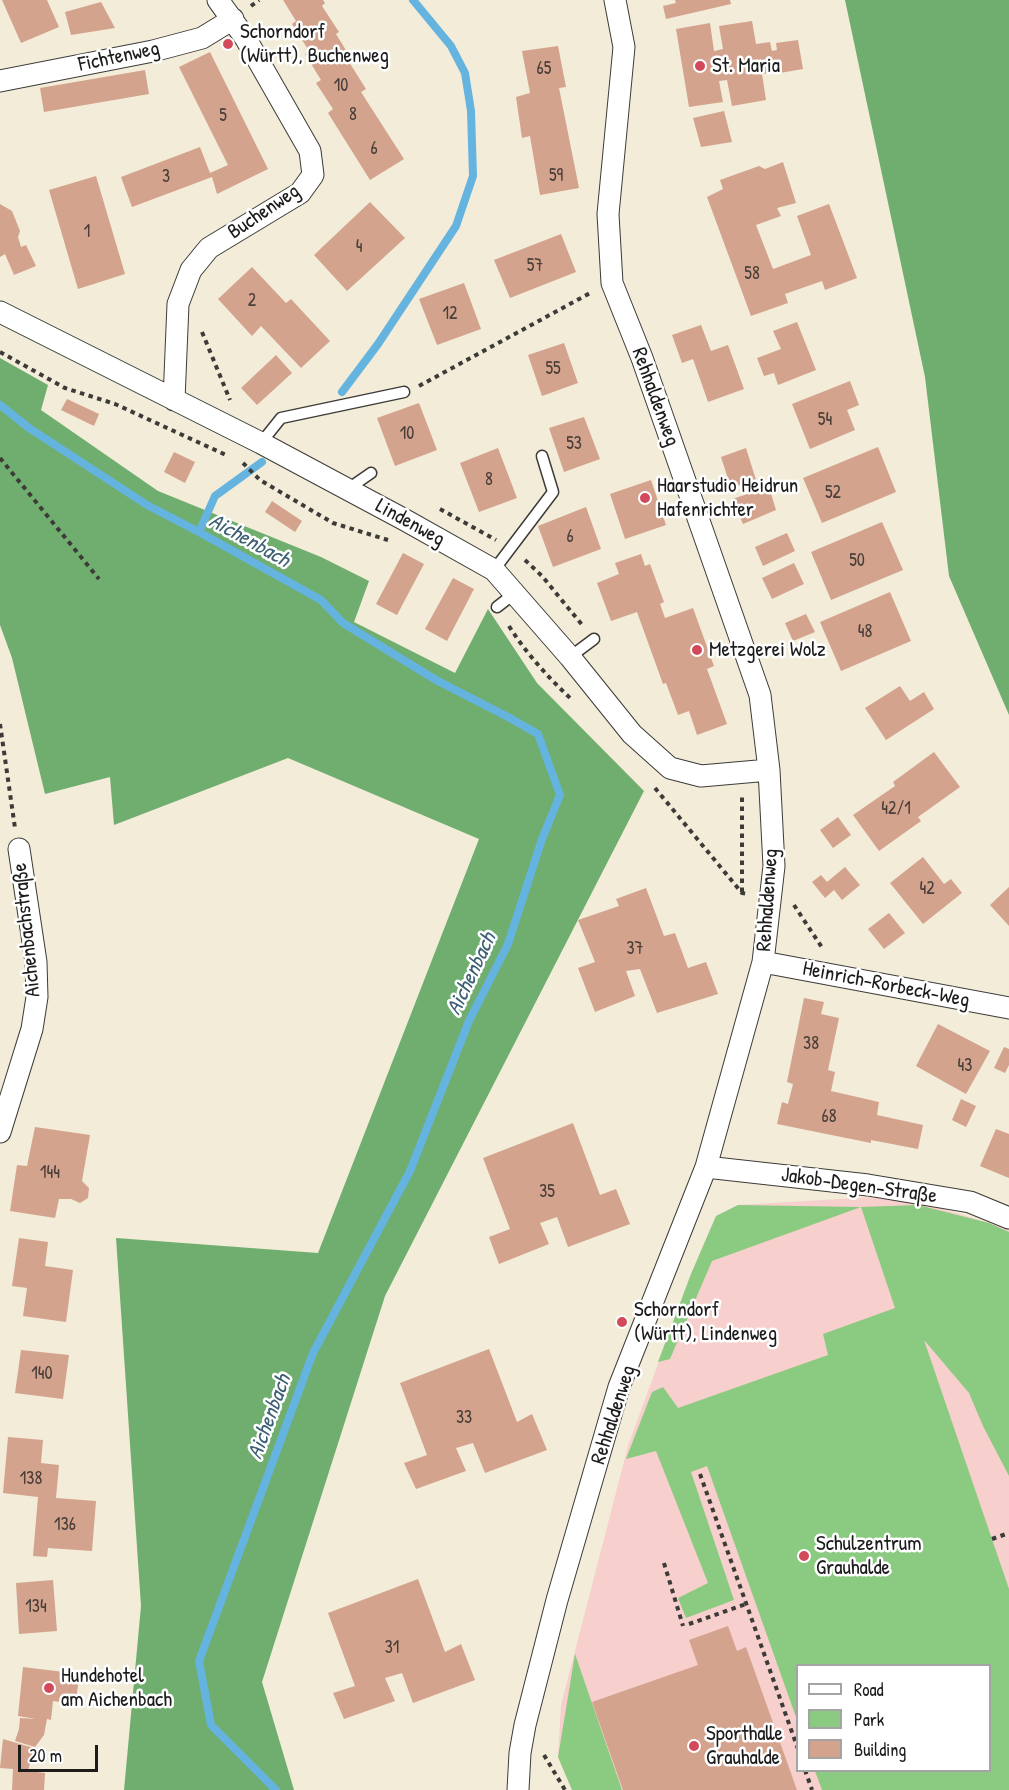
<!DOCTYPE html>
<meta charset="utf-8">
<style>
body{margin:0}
#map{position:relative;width:1009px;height:1790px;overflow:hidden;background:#f3ecd8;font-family:"Patrick Hand",sans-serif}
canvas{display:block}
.legend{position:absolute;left:796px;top:1664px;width:195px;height:108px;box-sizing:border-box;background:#fff;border:2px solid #a4a4a4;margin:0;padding:8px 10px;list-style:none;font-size:18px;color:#1c1c1c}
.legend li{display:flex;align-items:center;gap:12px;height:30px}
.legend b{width:30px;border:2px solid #a4a4a4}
.scale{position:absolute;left:18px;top:1745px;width:80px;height:27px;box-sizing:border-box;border:3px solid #1c1c1c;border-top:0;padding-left:8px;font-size:18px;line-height:21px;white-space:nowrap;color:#1c1c1c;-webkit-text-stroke:4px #fff;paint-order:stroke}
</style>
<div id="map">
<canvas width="1009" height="1790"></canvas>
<ul class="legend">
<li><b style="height:8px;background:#fff"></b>Road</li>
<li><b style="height:16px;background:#8bca81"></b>Park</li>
<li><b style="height:16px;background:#d3a38d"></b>Building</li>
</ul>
<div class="scale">20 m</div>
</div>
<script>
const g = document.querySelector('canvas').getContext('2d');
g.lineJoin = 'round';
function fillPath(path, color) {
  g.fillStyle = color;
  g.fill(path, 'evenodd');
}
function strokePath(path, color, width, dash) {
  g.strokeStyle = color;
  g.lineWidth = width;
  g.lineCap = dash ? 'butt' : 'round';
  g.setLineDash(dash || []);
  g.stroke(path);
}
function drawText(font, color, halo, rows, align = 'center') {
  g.font = font + ' "Patrick Hand",sans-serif';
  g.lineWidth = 5;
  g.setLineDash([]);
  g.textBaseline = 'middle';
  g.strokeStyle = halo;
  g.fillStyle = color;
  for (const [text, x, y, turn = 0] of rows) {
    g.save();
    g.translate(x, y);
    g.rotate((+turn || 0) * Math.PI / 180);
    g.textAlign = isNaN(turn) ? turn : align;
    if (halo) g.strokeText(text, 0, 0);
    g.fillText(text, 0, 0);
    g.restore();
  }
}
fillPath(new Path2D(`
 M 874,1197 L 940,1208 L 1009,1229 L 1009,1790 L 572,1790 L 558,1757 L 561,1705 L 628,1446 L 691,1274 L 716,1216 L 738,1205 ZM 798,1666 L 990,1666 L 990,1770 L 798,1770 Z`), '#f7d0cd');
fillPath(new Path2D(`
 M 738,1205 L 861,1207 L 918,1205 L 989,1223 L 1009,1232 L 1009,1476 L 983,1426 L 969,1393 L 924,1340 L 1009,1589 L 1009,1790 L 822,1790 L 815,1771 L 990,1770 L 990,1666 L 798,1666 L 797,1720 L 707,1466 L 691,1472 L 734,1600 L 686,1618 L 678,1598 L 708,1583 L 656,1451 L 626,1459 L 652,1392 L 663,1387 L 678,1408 L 828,1355 L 823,1334 L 895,1308 L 861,1207 L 712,1261 L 670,1359 L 658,1362 L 691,1274 L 716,1216 Z
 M 575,1654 L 622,1790 L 572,1790 L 558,1757 Z`), '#8bca81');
fillPath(new Path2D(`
 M 845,0 L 1009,0 L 1009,715 L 949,576 L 925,377 Z
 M 0,358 L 48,385 L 41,410 L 158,491 L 321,557 L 369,581 L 354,622 L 455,673 L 488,609 L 537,683 L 644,791 L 385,1296 L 262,1682 L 294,1790 L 124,1790 L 141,1606 L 116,1238 L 318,1253 L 479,839 L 288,758 L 114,825 L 110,777 L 45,794 L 12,658 L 0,625 Z`), '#70ae6f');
strokePath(new Path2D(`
 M 342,392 L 378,344 L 456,226 L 473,176 L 471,111 L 465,73 L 451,46 L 413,0
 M 0,405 L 29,428 L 147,505 L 199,532 L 321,600 L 343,623 L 436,680 L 508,717 L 538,734 L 560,795 L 542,839 L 508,944 L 469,1021 L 410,1171 L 313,1353 L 199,1661 L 211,1725 L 276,1790
 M 199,532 L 215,496 L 262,462`), '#65b3df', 8);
fillPath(new Path2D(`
 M 2,0 L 47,0 L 59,27 L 21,43 Z
 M 283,0 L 323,0 L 325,3 L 322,6 L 339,32 L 336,34 L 352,60 L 349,62 L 366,89 L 361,92 L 404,159 L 370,180 L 328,113 L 333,109 L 316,83 L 321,80 L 305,54 L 309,51 L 292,24 L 296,21 Z
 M 675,0 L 730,0 L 731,4 L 666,19 L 663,6 L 676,3 Z
 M 101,2 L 115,28 L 71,35 L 65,12 Z
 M 752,21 L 756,44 L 770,42 L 772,51 L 777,50 L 776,43 L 798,40 L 803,69 L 780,73 L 779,63 L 774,64 L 776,72 L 762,74 L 766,100 L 732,106 L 727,80 L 719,81 L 723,102 L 689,107 L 676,29 L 710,23 L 714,51 L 723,49 L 719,26 Z
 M 558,46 L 566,87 L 559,88 L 579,188 L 540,195 L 530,136 L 522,138 L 516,97 L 530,93 L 522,51 Z
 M 210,52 L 268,169 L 217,194 L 212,177 L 132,207 L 121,177 L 200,147 L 210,173 L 228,165 L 179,67 Z
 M 145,70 L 149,94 L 44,112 L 40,88 Z
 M 724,111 L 732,142 L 701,147 L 693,118 Z
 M 783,162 L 796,203 L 777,208 L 781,216 L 756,225 L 773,269 L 811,255 L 797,216 L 829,204 L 857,278 L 825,290 L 822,281 L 785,294 L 788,303 L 751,316 L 707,197 L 723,189 L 720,180 L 759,166 L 765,169 Z
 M 96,176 L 125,274 L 78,289 L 49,190 Z
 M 370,202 L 405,238 L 347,291 L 314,255 Z
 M 0,204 L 12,211 L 20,231 L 18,237 L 21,247 L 26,245 L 36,266 L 14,275 L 5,254 L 0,257 Z
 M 561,234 L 576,272 L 510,298 L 494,260 Z
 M 252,267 L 286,303 L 291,299 L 330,341 L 301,368 L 261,326 L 252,336 L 218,299 Z
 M 464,283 L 481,329 L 437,345 L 419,299 Z
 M 797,322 L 816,370 L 778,385 L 774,373 L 764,376 L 757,358 L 781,349 L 773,331 Z
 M 701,325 L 711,351 L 728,345 L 744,389 L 708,402 L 693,359 L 682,363 L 672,335 Z
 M 564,343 L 578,383 L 542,396 L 528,355 Z
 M 276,355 L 292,373 L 257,405 L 241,388 Z
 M 850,381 L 859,405 L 847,410 L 855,430 L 810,449 L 792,404 Z
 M 67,399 L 99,414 L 94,426 L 61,410 Z
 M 419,403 L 437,450 L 395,466 L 377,418 Z
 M 584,417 L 600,459 L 564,472 L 549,428 Z
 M 878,447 L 896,492 L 822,523 L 803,478 Z
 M 498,448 L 517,498 L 479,512 L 460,463 Z
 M 746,448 L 756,480 L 731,488 L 721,457 Z
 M 174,452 L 195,462 L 185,483 L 164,472 Z
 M 651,480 L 666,525 L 625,539 L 610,494 Z
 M 769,487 L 776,510 L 743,524 L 732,499 Z
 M 272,501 L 302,521 L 295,532 L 265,512 Z
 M 586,507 L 601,549 L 553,567 L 538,526 Z
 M 882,522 L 903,570 L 831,600 L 811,552 Z
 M 787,533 L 795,551 L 763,566 L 755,547 Z
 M 403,553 L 424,564 L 397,615 L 376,604 Z
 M 641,554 L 645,566 L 650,564 L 664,602 L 660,604 L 665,618 L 693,608 L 714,666 L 707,669 L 727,724 L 697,735 L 689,711 L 678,715 L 666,683 L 663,684 L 637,612 L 611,621 L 597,583 L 619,574 L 615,563 Z
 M 794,563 L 804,584 L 772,599 L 762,578 Z
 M 453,578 L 474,589 L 447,641 L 425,629 Z
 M 890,592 L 911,641 L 841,671 L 820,622 Z
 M 806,614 L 815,632 L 793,641 L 785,623 Z
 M 900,686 L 910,701 L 924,692 L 934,709 L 886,740 L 865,708 Z
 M 934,752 L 960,787 L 918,817 L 921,821 L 879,851 L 853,815 L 895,786 L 893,782 Z
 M 838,817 L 851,835 L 833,848 L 820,830 Z
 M 923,857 L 944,884 L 951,879 L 962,893 L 923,924 L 890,883 Z
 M 845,867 L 860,885 L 842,900 L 834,890 L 825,898 L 812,882 L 821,875 L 827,882 Z
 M 1009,887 L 1009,926 L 990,905 Z
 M 646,888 L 664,936 L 675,933 L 688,968 L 706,962 L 718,994 L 657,1013 L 640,969 L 626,971 L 635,996 L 595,1012 L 578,968 L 595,962 L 578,920 L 619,906 L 616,899 Z
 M 889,913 L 905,933 L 884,949 L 868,929 Z
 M 804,998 L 824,1002 L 821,1014 L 839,1018 L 828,1070 L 835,1072 L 831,1091 L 879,1102 L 877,1115 L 923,1125 L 918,1149 L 871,1140 L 871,1143 L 777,1124 L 782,1102 L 788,1104 L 793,1084 L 787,1082 Z
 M 938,1024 L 990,1051 L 966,1094 L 916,1066 Z
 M 1004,1047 L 1009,1049 L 1009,1065 L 1005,1073 L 994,1068 Z
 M 961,1099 L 976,1106 L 966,1127 L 952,1120 Z
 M 573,1123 L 600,1195 L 616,1189 L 630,1224 L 568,1247 L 557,1217 L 540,1223 L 549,1244 L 499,1264 L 489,1237 L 510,1229 L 483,1158 Z
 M 35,1127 L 90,1135 L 82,1181 L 89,1188 L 88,1198 L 80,1203 L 71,1199 L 59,1199 L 55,1218 L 10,1211 L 17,1165 L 27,1166 Z
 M 996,1129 L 1009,1134 L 1009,1178 L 980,1166 Z
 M 19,1238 L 48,1242 L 45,1266 L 73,1270 L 66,1322 L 23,1316 L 27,1288 L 12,1286 Z
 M 489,1349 L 517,1422 L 532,1414 L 547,1450 L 485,1473 L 473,1443 L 456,1448 L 466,1471 L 416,1489 L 404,1463 L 427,1455 L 400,1383 Z
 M 21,1350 L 69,1355 L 63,1399 L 15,1393 Z
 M 8,1437 L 43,1440 L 41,1463 L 59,1465 L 56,1498 L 96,1501 L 92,1551 L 48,1548 L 47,1557 L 33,1556 L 38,1497 L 3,1493 Z
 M 418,1579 L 445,1652 L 461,1644 L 475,1680 L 413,1703 L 402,1673 L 385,1678 L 395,1701 L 344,1719 L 333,1693 L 355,1686 L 328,1613 Z
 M 53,1580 L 57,1631 L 19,1634 L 16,1583 Z
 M 728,1626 L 737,1651 L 746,1647 L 797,1790 L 623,1790 L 592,1702 L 698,1665 L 689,1640 Z
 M 23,1667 L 80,1674 L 75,1704 L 53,1701 L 51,1720 L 47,1719 L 44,1735 L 35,1747 L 15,1741 L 19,1729 L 20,1718 L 36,1719 L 18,1716 Z
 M 3,1739 L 34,1748 L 28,1771 L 45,1773 L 44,1790 L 12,1790 L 13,1769 L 0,1768 Z`), '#d3a38d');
const service = new Path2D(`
 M 261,443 L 281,418 L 404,392
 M 348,489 L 371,473
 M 494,570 L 553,492 L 542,456
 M 497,607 L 515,593
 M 570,657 L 594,639`);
const minor = new Path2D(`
 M 0,81 L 153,51 L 202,38 L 233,19
 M 0,312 L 261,443 L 405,520 L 494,570 L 570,657 L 632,734 L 670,768 L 701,776 L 769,770
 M 174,400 L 178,304 L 191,270 L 209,248 L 300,193 L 313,175 L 310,151 L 246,39 L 218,0
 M 763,962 L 1009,1008
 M 0,1132 L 32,1029 L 37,997 L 36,962 L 19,849
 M 706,1167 L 868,1185 L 970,1202 L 1009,1218
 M 518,1790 L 520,1753 L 525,1725 L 557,1600 L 619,1387 L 706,1167 L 763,962 L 774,866 L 769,770 L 760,695 L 642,358 L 612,283 L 608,214 L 624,47 L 615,0`);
strokePath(service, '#3c3b38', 13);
strokePath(minor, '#3c3b38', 23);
strokePath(new Path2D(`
 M 251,6 L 259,0
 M 202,332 L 230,400
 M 0,352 L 65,388 L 115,404 L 226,455
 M 419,386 L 592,292
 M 0,458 L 99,579
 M 243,463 L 260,480 L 333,523 L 388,540
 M 440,509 L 496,540
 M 525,560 L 542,576 L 583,626
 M 509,626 C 526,653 547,676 570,698
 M 0,724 L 15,828
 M 655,788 L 742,893 L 749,894
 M 742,892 L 742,794
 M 794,905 L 823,949
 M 700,1474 L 798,1749
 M 992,1539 L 1009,1533
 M 664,1563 L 683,1626
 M 689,1624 L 746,1604
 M 544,1755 L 565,1790
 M 805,1770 L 812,1790`), '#3c3b38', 4, [4.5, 4.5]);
strokePath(service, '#fff', 10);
strokePath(minor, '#fff', 21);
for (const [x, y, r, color] of [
 [228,44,6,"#d1495b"],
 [700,66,6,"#d1495b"],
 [645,498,6,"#d1495b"],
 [697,650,6,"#d1495b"],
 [622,1322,6,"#d1495b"],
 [804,1556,6,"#d1495b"],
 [49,1688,6,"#d1495b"],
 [694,1746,6,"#d1495b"]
]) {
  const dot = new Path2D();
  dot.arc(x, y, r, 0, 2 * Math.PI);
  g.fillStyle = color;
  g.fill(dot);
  strokePath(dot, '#fff', 2);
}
drawText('18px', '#4a3e38', null, [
 ["65",544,69],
 ["10",341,86],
 ["8",353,115],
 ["5",223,116],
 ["6",374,149],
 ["59",556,176],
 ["3",166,177],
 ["1",87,232],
 ["4",359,247],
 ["57",535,266],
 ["58",752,274],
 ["2",252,301],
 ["12",450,314],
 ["55",553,369],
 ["54",825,420],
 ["10",407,434],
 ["53",574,444],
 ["8",489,480],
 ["52",833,493],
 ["6",570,537],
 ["50",857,561],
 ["48",865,632],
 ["42/1",896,809],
 ["42",927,889],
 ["37",635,949],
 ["38",811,1044],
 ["43",965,1066],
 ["68",829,1117],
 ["144",50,1173],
 ["35",547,1192],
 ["140",42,1374],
 ["33",464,1418],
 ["138",31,1479],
 ["136",65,1525],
 ["134",36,1607],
 ["31",392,1648]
]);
drawText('21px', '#1c1c1c', '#fff', [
 ["Schorndorf",240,32],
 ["(Württ), Buchenweg",240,56],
 ["St. Maria",712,66],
 ["Haarstudio Heidrun",657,486],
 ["Hafenrichter",657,510],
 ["Metzgerei Wolz",709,650],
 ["Schorndorf",634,1310],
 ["(Württ), Lindenweg",634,1334],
 ["Schulzentrum",816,1544],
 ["Grauhalde",816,1568],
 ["Hundehotel",61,1676],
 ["am Aichenbach",61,1700],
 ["Sporthalle",706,1734],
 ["Grauhalde",706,1758]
], 'left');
drawText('21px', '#1c1c1c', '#fff', [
 ["Fichtenweg",119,57,-12],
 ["Buchenweg",264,212,-34],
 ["Rehhaldenweg",655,397,70],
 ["Lindenweg",410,523,29],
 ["Rehhaldenweg",768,900,-86],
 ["Aichenbachstraße",27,930,-96],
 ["Heinrich-Rorbeck-Weg",886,985,11],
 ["Jakob-Degen-Straße",859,1186,8],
 ["Rehhaldenweg",614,1415,-72]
]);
drawText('italic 22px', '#3d6074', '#fff', [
 ["Aichenbach",249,541,29],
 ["Aichenbach",472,974,-65],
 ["Aichenbach",270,1417,-70]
]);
</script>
